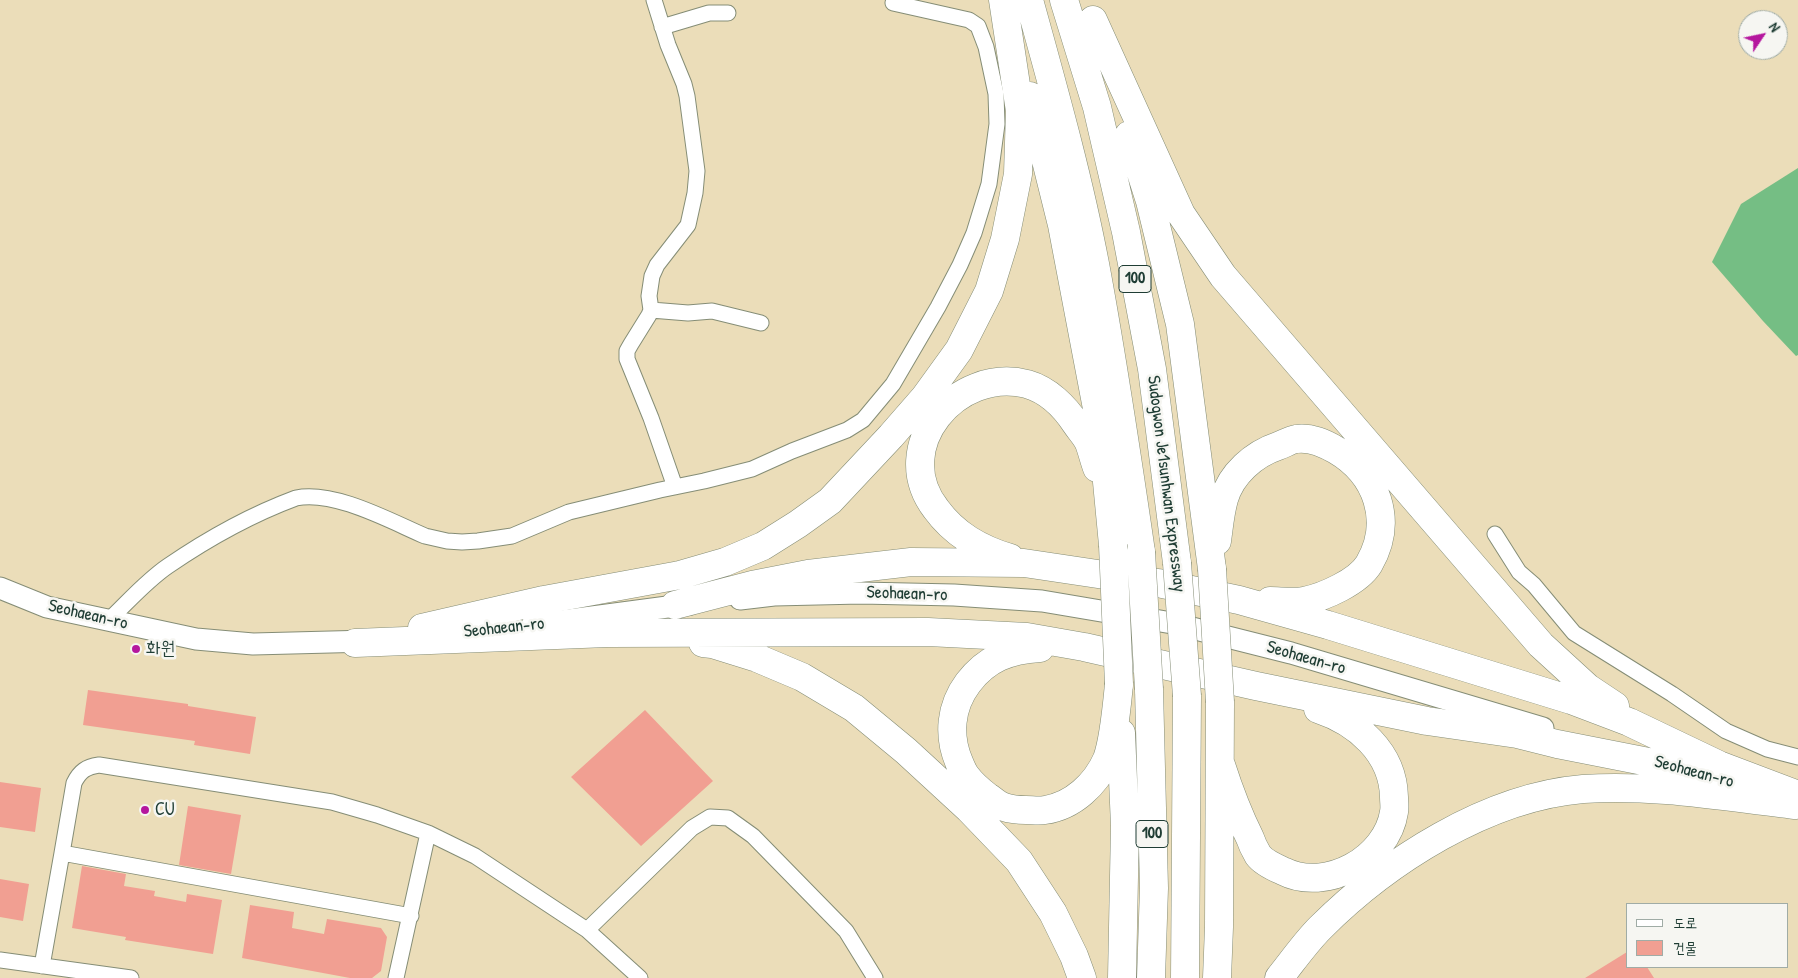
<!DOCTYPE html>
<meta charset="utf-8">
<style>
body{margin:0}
#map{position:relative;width:1798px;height:978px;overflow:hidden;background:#ebddb9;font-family:"Patrick Hand","Poor Story",sans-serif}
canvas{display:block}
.legend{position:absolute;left:1626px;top:903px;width:162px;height:65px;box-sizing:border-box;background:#f6f6f2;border:1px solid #a0aca6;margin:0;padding:6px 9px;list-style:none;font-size:15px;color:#1f3d34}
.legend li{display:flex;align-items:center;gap:10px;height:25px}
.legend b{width:25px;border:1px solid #a0aca6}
.north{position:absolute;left:1738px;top:10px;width:50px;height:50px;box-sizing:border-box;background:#f6f6f2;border:1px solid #a0aca6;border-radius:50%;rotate:56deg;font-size:14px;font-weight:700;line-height:20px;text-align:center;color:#1f3d34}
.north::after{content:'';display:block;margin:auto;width:18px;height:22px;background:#b5179e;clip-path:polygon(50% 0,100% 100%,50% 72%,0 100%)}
</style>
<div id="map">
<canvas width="1798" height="978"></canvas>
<ul class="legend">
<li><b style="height:6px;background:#fff"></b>도로</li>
<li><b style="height:14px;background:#f19f92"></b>건물</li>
</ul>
<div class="north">N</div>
</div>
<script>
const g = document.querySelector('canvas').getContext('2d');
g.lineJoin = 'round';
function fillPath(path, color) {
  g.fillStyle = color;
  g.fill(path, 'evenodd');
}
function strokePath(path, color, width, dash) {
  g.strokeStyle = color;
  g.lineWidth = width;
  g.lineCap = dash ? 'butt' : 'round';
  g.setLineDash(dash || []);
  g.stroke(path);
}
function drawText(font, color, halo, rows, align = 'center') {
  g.font = font + ' "Patrick Hand","Poor Story",sans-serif';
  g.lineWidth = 5;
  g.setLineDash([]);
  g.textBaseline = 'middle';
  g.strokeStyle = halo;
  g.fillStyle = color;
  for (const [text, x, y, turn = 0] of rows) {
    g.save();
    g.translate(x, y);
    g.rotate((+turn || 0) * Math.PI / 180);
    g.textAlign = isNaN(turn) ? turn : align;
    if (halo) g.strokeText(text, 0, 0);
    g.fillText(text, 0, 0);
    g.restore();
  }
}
fillPath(new Path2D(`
 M 1798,168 L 1798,355 L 1796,356 L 1763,321 L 1712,262 L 1741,204 Z`), '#75be84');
fillPath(new Path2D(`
 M 88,690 L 188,704 L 188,706 L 256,717 L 250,754 L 194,745 L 195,741 L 83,725 Z
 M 645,710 L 713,781 L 641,846 L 571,777 Z
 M 0,782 L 41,788 L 35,832 L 0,827 Z
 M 188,806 L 241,815 L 231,874 L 179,865 Z
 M 82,866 L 126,874 L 124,886 L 155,891 L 154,896 L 186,902 L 187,894 L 222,900 L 213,954 L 125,940 L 126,937 L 72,928 Z
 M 0,879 L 29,884 L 23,921 L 0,917 Z
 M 250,905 L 294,912 L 292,928 L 324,934 L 327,919 L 381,928 L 387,937 L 381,971 L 372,978 L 350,978 L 242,958 Z
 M 1627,952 L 1627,967 L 1647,967 L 1654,978 L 1585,978 Z`), '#f19f92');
const street = new Path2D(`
 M 654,0 L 668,45 L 684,84 L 687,96 L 697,171 L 695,193 L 688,225 L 657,265 L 652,276 L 649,296 L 651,310 L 649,315 L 631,344 L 627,351 L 627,359 L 651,418 L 675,487
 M 662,27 L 709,13 L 728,13
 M 651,310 L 688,313 L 712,311 L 761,323
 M 1495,534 L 1519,572 L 1534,585 L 1574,633 L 1672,694 L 1726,731 L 1767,749 L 1798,757
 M 109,620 C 128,602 146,581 168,566 C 206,540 253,514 296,498 C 334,490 390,521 425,536 L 447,541 L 462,542 L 478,541 L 512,536 L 569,512 L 660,490 L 704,481 L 752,469 L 792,451 L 847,430 L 863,420 L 893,384 L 938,307 L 960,265 L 974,233 L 989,184 L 997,124 L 996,94 L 986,47 L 978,26 L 969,20 L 893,3
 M 411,916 L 62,853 L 74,783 C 80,771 86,767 99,765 L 332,802 L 377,815 L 428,833
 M 587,930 L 692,828 L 710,817 L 728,818 L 753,836 L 846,931 L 875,978
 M 0,960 L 131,978
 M 42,966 L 62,853
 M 396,978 L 428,833 L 475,856 L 587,930 L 640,978`);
const secondary = new Path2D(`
 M 0,588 L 47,607 L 196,639 L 253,644 L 370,641
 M 740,599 L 774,595 L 861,593 L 954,595 L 1042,601 L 1172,623 L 1291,653 L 1543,728
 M 532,625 L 690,604
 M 1666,764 L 1742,785`);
const highway = new Path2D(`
 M 1029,0 C 1053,87 1078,175 1095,264 C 1113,360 1127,456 1141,552
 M 1064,0 L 1097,107 L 1126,232 L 1152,369 L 1177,563
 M 1093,20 L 1181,214 L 1223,276 L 1541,645 L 1588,688 L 1615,706
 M 1030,96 L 1062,225 L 1103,440 L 1113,545
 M 1129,135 L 1150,201 L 1180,324 L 1212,569
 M 1217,541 C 1219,527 1220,513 1224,499 C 1231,474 1254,454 1278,446 C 1284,444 1290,440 1296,439 C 1311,437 1324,443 1336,450 C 1377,474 1394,521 1369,564 C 1358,582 1324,597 1304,601 C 1293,603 1280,601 1270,601
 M 1010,558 C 980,549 955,535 936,509 C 888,447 957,366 1027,384 C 1048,390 1065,407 1076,424 C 1080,430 1086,436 1089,443 C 1092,451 1094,460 1097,468
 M 675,605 L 752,585 L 808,574 L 911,562 L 1024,563 L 1158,583 L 1239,600 L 1328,625 L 1571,700 L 1629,722 L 1719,765 L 1798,795
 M 422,628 L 544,600 L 680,575 L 725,562 L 763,546 L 798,524 L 830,501 L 891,436 L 925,397 L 959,350 L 989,291 L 1005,239 L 1018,174 L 1020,111 L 1003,0
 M 355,643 L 607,633 L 928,632 L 1027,637 L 1084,647 L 1256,686 L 1427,721 L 1517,734 L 1557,744 L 1679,768
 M 703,643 L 712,644 L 757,658 L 802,677 L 854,708 L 906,751 L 969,809 L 1019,861 L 1053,913 L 1074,956 L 1082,978
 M 1040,648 C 1009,650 987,658 968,683 C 950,707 948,736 959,762 C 961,767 963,772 966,776 C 972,784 980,791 988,797 C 993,800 998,805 1004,807 C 1010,809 1019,810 1026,810 C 1032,810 1039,811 1045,810 C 1073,806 1096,784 1107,759 C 1114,740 1117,704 1119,684
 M 1149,689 L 1154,888 L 1151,978
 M 1121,733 L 1125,826 L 1122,978
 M 1221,765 C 1229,790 1238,814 1250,838 C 1252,844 1255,850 1258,855 C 1263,862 1276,868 1283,871 C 1326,893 1387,859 1394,812 C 1395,807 1394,802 1394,797 C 1393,752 1357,722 1318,709
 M 1185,978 L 1187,696
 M 1217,978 L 1219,927 L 1220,702
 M 1279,978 C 1292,962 1305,943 1320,928 C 1387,861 1487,797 1583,789 C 1654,784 1725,797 1795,805`);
strokePath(street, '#858d76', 17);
strokePath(secondary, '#858d76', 23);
strokePath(highway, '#858d76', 29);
strokePath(street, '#fff', 15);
strokePath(secondary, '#fff', 21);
strokePath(highway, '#fff', 28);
const highwayBridge = new Path2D(`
 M 1113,545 L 1119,684
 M 1141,552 L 1149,689
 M 1177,563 L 1187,696
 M 1212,569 L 1220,702`);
strokePath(highwayBridge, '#858d76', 29, []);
strokePath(highwayBridge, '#fff', 28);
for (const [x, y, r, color] of [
 [136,649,5,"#b5179e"],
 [145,810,5,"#b5179e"]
]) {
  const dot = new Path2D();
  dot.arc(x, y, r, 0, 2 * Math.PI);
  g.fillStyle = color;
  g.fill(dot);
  strokePath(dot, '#f6f6f2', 2);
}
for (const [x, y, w] of [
 [1135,279,32],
 [1152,834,32]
]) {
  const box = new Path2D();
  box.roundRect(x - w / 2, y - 13.5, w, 27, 4);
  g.fillStyle = '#f6f6f2';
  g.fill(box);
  strokePath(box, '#1f3d34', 1);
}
drawText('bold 16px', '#1f3d34', null, [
 ["100",1135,279],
 ["100",1152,834]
]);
drawText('18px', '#1f3d34', '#f6f6f2', [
 ["Sudogwon Je1sunhwan Expressway",1166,484,83],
 ["Seohaean-ro",907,594,2],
 ["Seohaean-ro",88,615,13],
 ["Seohaean-ro",504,628,-6],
 ["Seohaean-ro",1306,658,16],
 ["Seohaean-ro",1694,772,15]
]);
drawText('18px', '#1f3d34', '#f6f6f2', [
 ["화원",146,649],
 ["CU",155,810]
], 'left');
</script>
